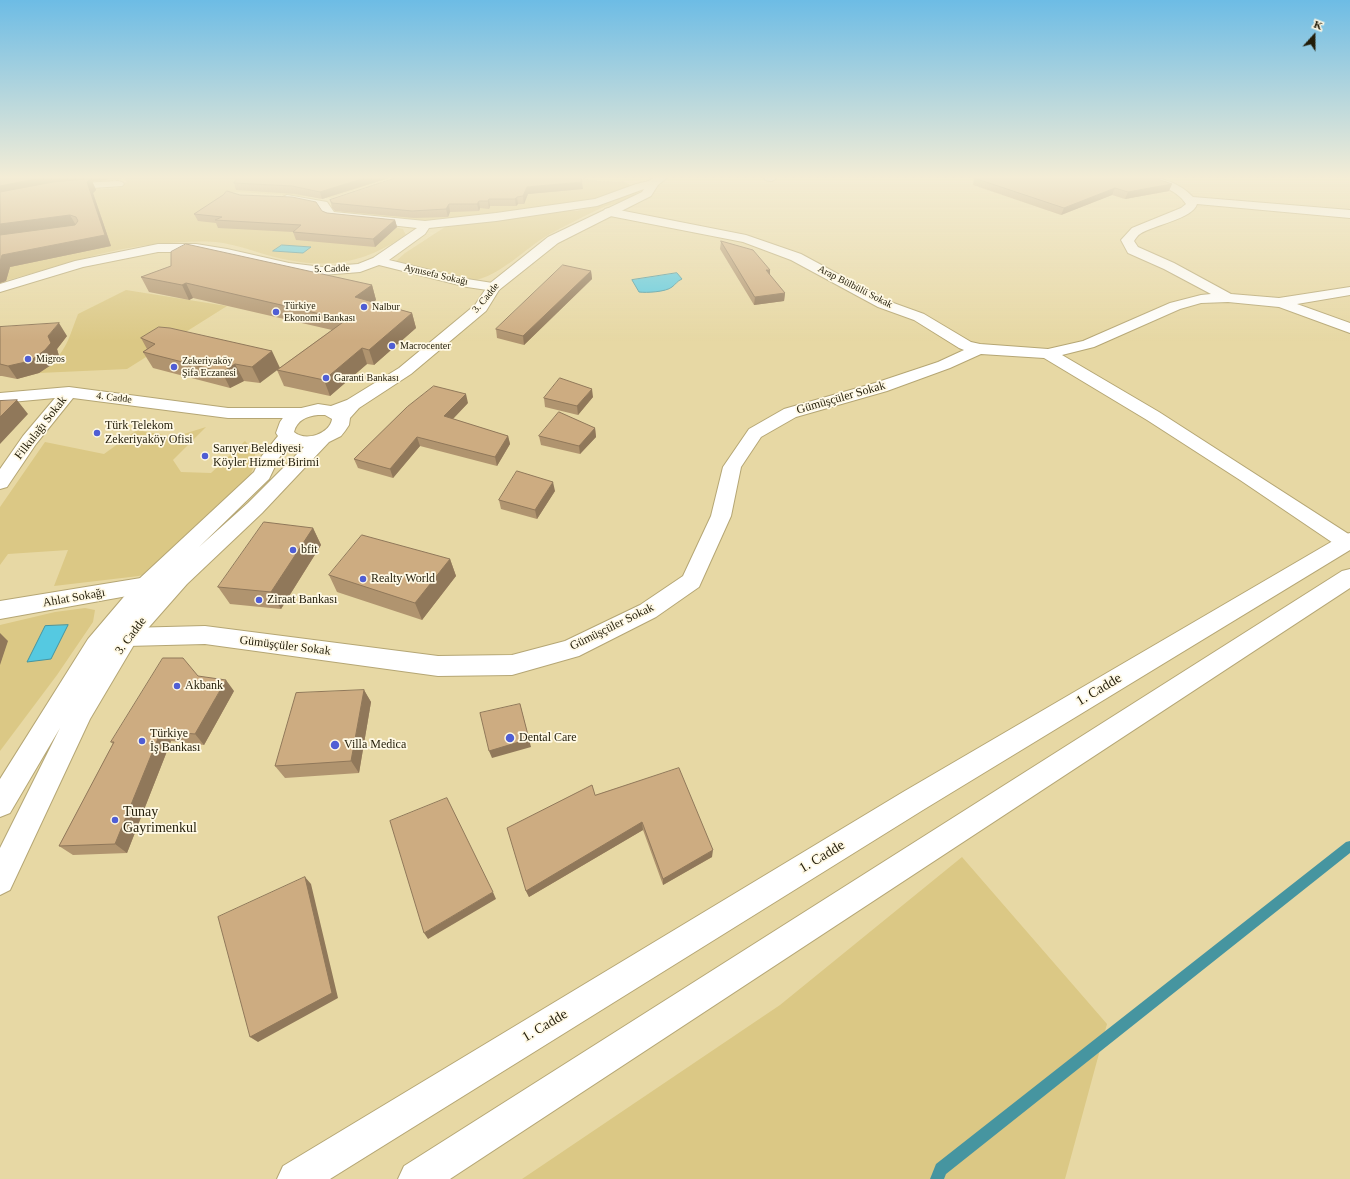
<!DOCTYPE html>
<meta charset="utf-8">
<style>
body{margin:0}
#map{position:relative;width:1350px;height:1179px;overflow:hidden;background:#e7d8a4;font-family:Georgia,serif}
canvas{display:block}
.north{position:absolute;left:1294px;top:16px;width:40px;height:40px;-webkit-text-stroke:3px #fff9e5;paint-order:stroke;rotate:21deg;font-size:11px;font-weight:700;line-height:16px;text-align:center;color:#221c08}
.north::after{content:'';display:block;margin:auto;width:14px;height:18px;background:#221c08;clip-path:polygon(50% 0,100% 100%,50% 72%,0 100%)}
</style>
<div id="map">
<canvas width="1350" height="1179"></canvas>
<div class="north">K</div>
</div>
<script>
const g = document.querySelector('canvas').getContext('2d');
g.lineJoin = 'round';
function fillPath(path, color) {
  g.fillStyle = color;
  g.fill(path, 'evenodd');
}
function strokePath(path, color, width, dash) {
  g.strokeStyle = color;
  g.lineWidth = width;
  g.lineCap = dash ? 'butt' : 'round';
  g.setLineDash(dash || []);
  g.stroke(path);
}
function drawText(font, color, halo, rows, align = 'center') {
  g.font = font + ' Georgia,serif';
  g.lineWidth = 3.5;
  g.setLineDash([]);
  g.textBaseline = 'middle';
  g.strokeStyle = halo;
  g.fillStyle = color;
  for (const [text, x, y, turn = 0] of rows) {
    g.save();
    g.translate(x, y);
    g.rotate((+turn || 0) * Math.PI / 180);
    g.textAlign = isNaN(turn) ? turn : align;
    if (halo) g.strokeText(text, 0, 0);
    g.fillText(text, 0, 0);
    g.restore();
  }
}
fillPath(new Path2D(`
 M 0,176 L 391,176 L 387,179 L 331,198 L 235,192 L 232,193 L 225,200 L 314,210 L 403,229 L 406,235 C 367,261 335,269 288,260 C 266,256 245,247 223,243 C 203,240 180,242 160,244 C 105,248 53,269 0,282 L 0,246 L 88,190 L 118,188 L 128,181 L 125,180 L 125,178 L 111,181 L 62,184 Z
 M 568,176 L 599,181 L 624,182 L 631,185 L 616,193 L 591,200 L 426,222 L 344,213 L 339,210 Z
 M 642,188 C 633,200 613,203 599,209 C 583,217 566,225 550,234 C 525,248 501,276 472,281 L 395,262 L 405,253 L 445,227 L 509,219 L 560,210 L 577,211 L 601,205 L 634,193 Z
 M 126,290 L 227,306 L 127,369 L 39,373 C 66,354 67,343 78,314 Z
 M 206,427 L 173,460 L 181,472 L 211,473 L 245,441 L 255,452 L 255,464 L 249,478 L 145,574 L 139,576 L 54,586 L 68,550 L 8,554 L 0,565 L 0,507 L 45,442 L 104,454 L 137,430 L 174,437 Z
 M 85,608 L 95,610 L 93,622 L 57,675 L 0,751 L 0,625 L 55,612 Z
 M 962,857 L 1107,1024 L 1065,1179 L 522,1179 L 780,1005 Z`), '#dbc885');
const water = new Path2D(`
 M 282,245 L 311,247 L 303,253 L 273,251 Z
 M 677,273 L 682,279 C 677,281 676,284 672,287 C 666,292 646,293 639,292 L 632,280 Z
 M 68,625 L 51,659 L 27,662 L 45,626 Z`);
fillPath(water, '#55c9e1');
strokePath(water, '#4695a0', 1);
fillPath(new Path2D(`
 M 1350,841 L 1350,853 L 946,1174 L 944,1179 L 930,1179 L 936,1164 L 1346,842 Z`), '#4695a0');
const minor = new Path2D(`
 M 766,176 L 778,176 C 774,181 772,182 766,180 L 764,178 Z
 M 1136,176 C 1156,176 1178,181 1193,197 L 1350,210 L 1350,218 L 1197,204 C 1193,219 1153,225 1140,234 C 1138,235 1136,238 1134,241 L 1138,247 L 1174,263 L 1231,294 L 1279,298 L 1350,287 L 1350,295 L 1297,304 L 1350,323 L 1350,333 L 1279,307 L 1228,302 L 1201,303 L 1180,309 L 1094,347 L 1062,355 L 1159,412 L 1350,535 L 1350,548 L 1346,549 L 1339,547 L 1240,480 L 1147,420 L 1044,358 L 981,354 L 950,368 L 887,391 L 796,417 L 761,437 L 741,467 L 731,516 L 699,587 L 656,617 L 579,656 L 512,675 L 438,676 L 205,644 L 127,646 L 119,643 L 115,637 L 119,631 L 127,628 L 205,626 L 438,656 L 512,655 L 565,641 L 640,605 L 683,576 L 711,516 L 723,467 L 749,429 L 784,409 L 875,383 L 938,362 L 964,350 L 959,348 L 914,320 L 878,307 L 791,260 L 743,242 L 605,215 L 603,212 L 605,209 L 609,208 L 746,235 L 801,254 L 888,301 L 924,314 L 971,342 L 980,344 L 1048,349 L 1083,341 L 1170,303 L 1201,295 L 1211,294 L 1164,269 L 1128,253 L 1121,240 L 1132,228 L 1181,208 L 1186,204 C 1176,188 1154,184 1137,178 Z
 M 653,180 L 657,181 L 659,183 L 657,185 L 644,189 L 597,206 L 496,221 L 429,228 L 425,234 L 389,260 L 467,279 L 499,284 L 501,287 L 499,290 L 494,291 L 467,287 L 379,265 L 360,272 L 322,275 L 289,271 L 227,257 L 196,252 L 158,252 L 83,267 L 0,292 L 0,284 L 75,261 L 158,244 L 196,244 L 227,249 L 289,263 L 322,267 L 358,264 L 373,258 L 417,228 L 326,218 L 319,208 L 283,201 L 281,199 L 283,197 L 287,195 L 327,202 L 334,212 L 425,221 L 496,213 L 595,199 L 636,184 Z
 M 118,181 L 122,182 L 124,184 L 122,186 L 63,190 L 59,189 L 57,187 L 59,185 L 63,184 Z
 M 69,387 L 228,408 L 301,408 L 307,409 L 310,413 L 307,417 L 301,418 L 228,418 L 73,398 L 36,444 L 7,487 L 0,489 L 0,469 L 23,436 L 55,398 L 0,403 L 0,393 Z
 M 147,577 L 155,579 L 158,585 L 155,591 L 0,619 L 0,601 Z`);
const major = new Path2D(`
 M 656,176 L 669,176 L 658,185 L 651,196 L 558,243 L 499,290 L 486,311 L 411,374 L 359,408 L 350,418 L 349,425 L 345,431 L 341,436 L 329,442 L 262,513 L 187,584 L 135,643 L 90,719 L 10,890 L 0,895 L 0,848 L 60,728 L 10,813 L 0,817 L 0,779 L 88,639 L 139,579 L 254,472 L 261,457 L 278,436 L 276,433 L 280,422 L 285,415 L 293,410 L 318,404 L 331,406 L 347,400 L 399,368 L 475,305 L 489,284 L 548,237 L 642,192 L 649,181 ZM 318,415 L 325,415 L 332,419 C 330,434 305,442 294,432 C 297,420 307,416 318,415 ZM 290,444 L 304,447 L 248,503 L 199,547 L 269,479 L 279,458 Z
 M 1350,533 L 1350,550 L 923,810 L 330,1179 L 277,1179 L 283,1166 L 903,792 L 1343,535 Z
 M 1350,569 L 1350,588 L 450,1179 L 398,1179 L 404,1166 L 1342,571 Z`);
strokePath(minor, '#b5a674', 2);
strokePath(major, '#b5a674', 2);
fillPath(minor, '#fff');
fillPath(major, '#fff');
fillPath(new Path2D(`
 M 0,176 L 106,180 L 92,181 L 96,190 L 93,193 L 111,246 L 10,267 L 6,281 L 0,283 Z
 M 395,176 L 322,199 L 295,194 L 236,190 L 234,183 Z
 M 981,176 L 1164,176 L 1163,178 L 1151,176 L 1169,191 L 1125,199 L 1112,195 L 1061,215 L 973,185 L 974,178 Z
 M 583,189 L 528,194 L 524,204 L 518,204 L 516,206 L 490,206 L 489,209 L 480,208 L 479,211 L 450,212 L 448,217 L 414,218 L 335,211 L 332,208 L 330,200 Z
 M 240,195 L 322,211 L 327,213 L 395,220 L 397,227 L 375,247 L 296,240 L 293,232 L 218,228 L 216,223 L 198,221 L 194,214 Z
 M 721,241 L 770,275 L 785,293 L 784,301 L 754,305 L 720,249 Z
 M 591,271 L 592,279 L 524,345 L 497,338 L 496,329 Z
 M 141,277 L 372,285 L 376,300 L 374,302 L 412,313 L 416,328 L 374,365 L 367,364 L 330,396 L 284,386 L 277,370 L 332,330 L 193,298 L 189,300 L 149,292 Z
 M 0,327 L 67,336 L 57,349 L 59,356 L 54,363 L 39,373 L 17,379 L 2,376 L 0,376 Z
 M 141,338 L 272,351 L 260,383 L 244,381 L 230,388 L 153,368 L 143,352 L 147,349 Z
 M 593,397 L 578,415 L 545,407 L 544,398 Z
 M 468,403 L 453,419 L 508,436 L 510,444 L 497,466 L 420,446 L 393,478 L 358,468 L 354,459 Z
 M 595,428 L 596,437 L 580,454 L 541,445 L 539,436 Z
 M 555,491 L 537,519 L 501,509 L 499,500 Z
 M 313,528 L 321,545 L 281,609 L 230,604 L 218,587 Z
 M 450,559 L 456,576 L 422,620 L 337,592 L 329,575 Z
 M 364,690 L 371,702 L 359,773 L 285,778 L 275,766 Z
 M 234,691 L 204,745 L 171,741 L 127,853 L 73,855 L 59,846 L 113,744 L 111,742 Z
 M 595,795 L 712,857 L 663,885 L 643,830 L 529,897 L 526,891 Z`), '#b0946f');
fillPath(new Path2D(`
 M 68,176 L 111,176 L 106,180 L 92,181 L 96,190 L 93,193 L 111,246 L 10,267 L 6,281 L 0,283 L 0,262 L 2,255 L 105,235 L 87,182 L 0,194 L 0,186 L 40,178 Z
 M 371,176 L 395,176 L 322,199 L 320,192 Z
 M 582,182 L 583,189 L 528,194 L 524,204 L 523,196 L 527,187 Z
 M 1172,184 L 1169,191 L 1125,199 L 1128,192 Z
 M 1115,188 L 1112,195 L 1061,215 L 1064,208 Z
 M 517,197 L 518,204 L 516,206 L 515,199 Z
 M 489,199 L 490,206 L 489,209 L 488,201 Z
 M 479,201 L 480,208 L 479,211 L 477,204 Z
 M 449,204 L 450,212 L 448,217 L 446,209 Z
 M 70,215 L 77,227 L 0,236 L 0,224 Z
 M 395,220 L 397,227 L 375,247 L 373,239 Z
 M 766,270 L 770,270 L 770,278 Z
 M 591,271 L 592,279 L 524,345 L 523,336 Z
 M 186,283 L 193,298 L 189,300 L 182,285 Z
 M 372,285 L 376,300 L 360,312 L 355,297 Z
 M 785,293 L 784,301 L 754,305 L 755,297 Z
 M 412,313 L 416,328 L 374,365 L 369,350 Z
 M 59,323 L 67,336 L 57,349 L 59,356 L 54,363 L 39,373 L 17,379 L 8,366 L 48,336 Z
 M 362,348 L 367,364 L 330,396 L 324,380 Z
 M 272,351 L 280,368 L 260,383 L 252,367 Z
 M 235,364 L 244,381 L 230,388 L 222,372 Z
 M 592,389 L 593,397 L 578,415 L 577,406 Z
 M 466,394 L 468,403 L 447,425 L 444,416 Z
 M 17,400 L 28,414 L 0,444 L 0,417 Z
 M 595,428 L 596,437 L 580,454 L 579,446 Z
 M 508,436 L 510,444 L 497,466 L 495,457 Z
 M 417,437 L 420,446 L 393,478 L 390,469 Z
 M 553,482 L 555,491 L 537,519 L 535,510 Z
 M 313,528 L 321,545 L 281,609 L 271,592 Z
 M 450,559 L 456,576 L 422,620 L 415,603 Z
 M 0,633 L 8,641 L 0,665 Z
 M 226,680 L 234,691 L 204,745 L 195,734 Z
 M 364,690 L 371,702 L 359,773 L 351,761 Z
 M 520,704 L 531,747 L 492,758 L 489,751 Z
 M 161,731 L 171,741 L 127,853 L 115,844 Z
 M 642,822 L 643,830 L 529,897 L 526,891 Z
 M 713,850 L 712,857 L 663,885 L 663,879 Z
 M 305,877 L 311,884 L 338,998 L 258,1042 L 250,1037 Z
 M 493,892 L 496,899 L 428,939 L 424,933 Z`), '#90785a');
const building = new Path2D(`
 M 0,176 L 68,176 L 40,178 L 0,186 Z
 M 240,176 L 371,176 L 320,192 L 292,186 L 234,183 Z
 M 401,176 L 581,176 L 582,182 L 527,187 L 523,196 L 517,197 L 515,199 L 489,199 L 488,201 L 479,201 L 477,204 L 449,204 L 446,209 L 412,211 L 332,203 L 330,200 Z
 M 981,176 L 1149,176 L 1172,184 L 1128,192 L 1115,188 L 1064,208 L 974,178 Z
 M 90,179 L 87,182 L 105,235 L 2,255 L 0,262 L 0,235 L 75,225 L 78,221 L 76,217 L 70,215 L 0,224 L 0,192 L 53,182 Z
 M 227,191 L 240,195 L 292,197 L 316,202 L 322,211 L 327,213 L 395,220 L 373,239 L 293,232 L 301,225 L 215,220 L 222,217 L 194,214 L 223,195 Z
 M 721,241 L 753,250 L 770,270 L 766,270 L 785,293 L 755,297 Z
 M 186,244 L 372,285 L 355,297 L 412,313 L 369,350 L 362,348 L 324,380 L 277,370 L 346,320 L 186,283 L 182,285 L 141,277 L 171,266 L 171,252 Z
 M 563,265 L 591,271 L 523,336 L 496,329 Z
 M 59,323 L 48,336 L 51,343 L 45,350 L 30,361 L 8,366 L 0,364 L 0,327 Z
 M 159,327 L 170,328 L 272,351 L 252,367 L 235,364 L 222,372 L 143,352 L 155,344 L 141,338 Z
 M 560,378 L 592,389 L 577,406 L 544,398 Z
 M 434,386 L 466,394 L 444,416 L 508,436 L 495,457 L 417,437 L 390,469 L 354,459 L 407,407 Z
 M 17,400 L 0,417 L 0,401 Z
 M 559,412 L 595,428 L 579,446 L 539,436 Z
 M 517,471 L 553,482 L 535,510 L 499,500 Z
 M 264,522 L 313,528 L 271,592 L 218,587 Z
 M 362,535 L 450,559 L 415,603 L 329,575 Z
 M 163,658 L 183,658 L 198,676 L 226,680 L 195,734 L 161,731 L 115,844 L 59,846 L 114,742 L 111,742 Z
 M 364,690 L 351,761 L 275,766 L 296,693 Z
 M 520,704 L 529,739 L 489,751 L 480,713 Z
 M 679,768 L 713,850 L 663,879 L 642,822 L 526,891 L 507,828 L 592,785 L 595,795 Z
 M 447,798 L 493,892 L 424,933 L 390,821 Z
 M 305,877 L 332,993 L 250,1037 L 218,917 Z`);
fillPath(building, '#cdac81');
strokePath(building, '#90785a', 1);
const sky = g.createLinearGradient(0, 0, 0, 341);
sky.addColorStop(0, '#6dbce5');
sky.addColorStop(0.52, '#f4edd6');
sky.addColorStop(1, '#f4edd600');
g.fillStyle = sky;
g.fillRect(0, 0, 1350, 341);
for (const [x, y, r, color] of [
 [364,307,4,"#505ed4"],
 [276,312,4,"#505ed4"],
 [392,346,4,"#505ed4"],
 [28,359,4,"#505ed4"],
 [174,367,4,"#505ed4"],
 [326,378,4,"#505ed4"],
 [97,433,4,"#505ed4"],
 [205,456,4,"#505ed4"],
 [293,550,4,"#505ed4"],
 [363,579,4,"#505ed4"],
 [259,600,4,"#505ed4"],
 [177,686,4,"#505ed4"],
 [510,738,5,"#505ed4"],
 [142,741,4,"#505ed4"],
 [335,745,5,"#505ed4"],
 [115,820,4,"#505ed4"]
]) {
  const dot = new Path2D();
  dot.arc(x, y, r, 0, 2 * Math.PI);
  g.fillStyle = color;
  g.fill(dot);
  strokePath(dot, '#fff9e5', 1.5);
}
drawText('10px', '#221c08', '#fff9e5', [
 ["5. Cadde",332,269,-2],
 ["Aynısefa Sokağı",436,275,13],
 ["Arap Bülbülü Sokak",855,287,27],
 ["3. Cadde",486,298,-50],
 ["4. Cadde",114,398,7]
]);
drawText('10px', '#221c08', '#fff9e5', [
 ["Türkiye",284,306],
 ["Ekonomi Bankası",284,318],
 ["Nalbur",372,307],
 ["Macrocenter",400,346],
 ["Migros",36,359],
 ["Zekeriyaköy",182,361],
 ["Şifa Eczanesi",182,373],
 ["Garanti Bankası",334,378]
], 'left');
drawText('12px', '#221c08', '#fff9e5', [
 ["Gümüşçüler Sokak",841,398,-16],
 ["Filkulağı Sokak",41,428,-52],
 ["Ahlat Sokağı",74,598,-10],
 ["Gümüşçüler Sokak",612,627,-26],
 ["3. Cadde",131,636,-53],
 ["Gümüşçüler Sokak",285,646,7]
]);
drawText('12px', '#221c08', '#fff9e5', [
 ["Türk Telekom",105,426],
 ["Zekeriyaköy Ofisi",105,440],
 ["Sarıyer Belediyesi",213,449],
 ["Köyler Hizmet Birimi",213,463],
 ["bfit",301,550],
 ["Realty World",371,579],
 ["Ziraat Bankası",267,600],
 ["Akbank",185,686],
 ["Türkiye",150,734],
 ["İş Bankası",150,748],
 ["Dental Care",519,738],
 ["Villa Medica",344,745]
], 'left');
drawText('14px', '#221c08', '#fff9e5', [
 ["1. Cadde",1099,690,-31],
 ["1. Cadde",822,857,-31],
 ["1. Cadde",545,1026,-31]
]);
drawText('14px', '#221c08', '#fff9e5', [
 ["Tunay",123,812],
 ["Gayrimenkul",123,828]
], 'left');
</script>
